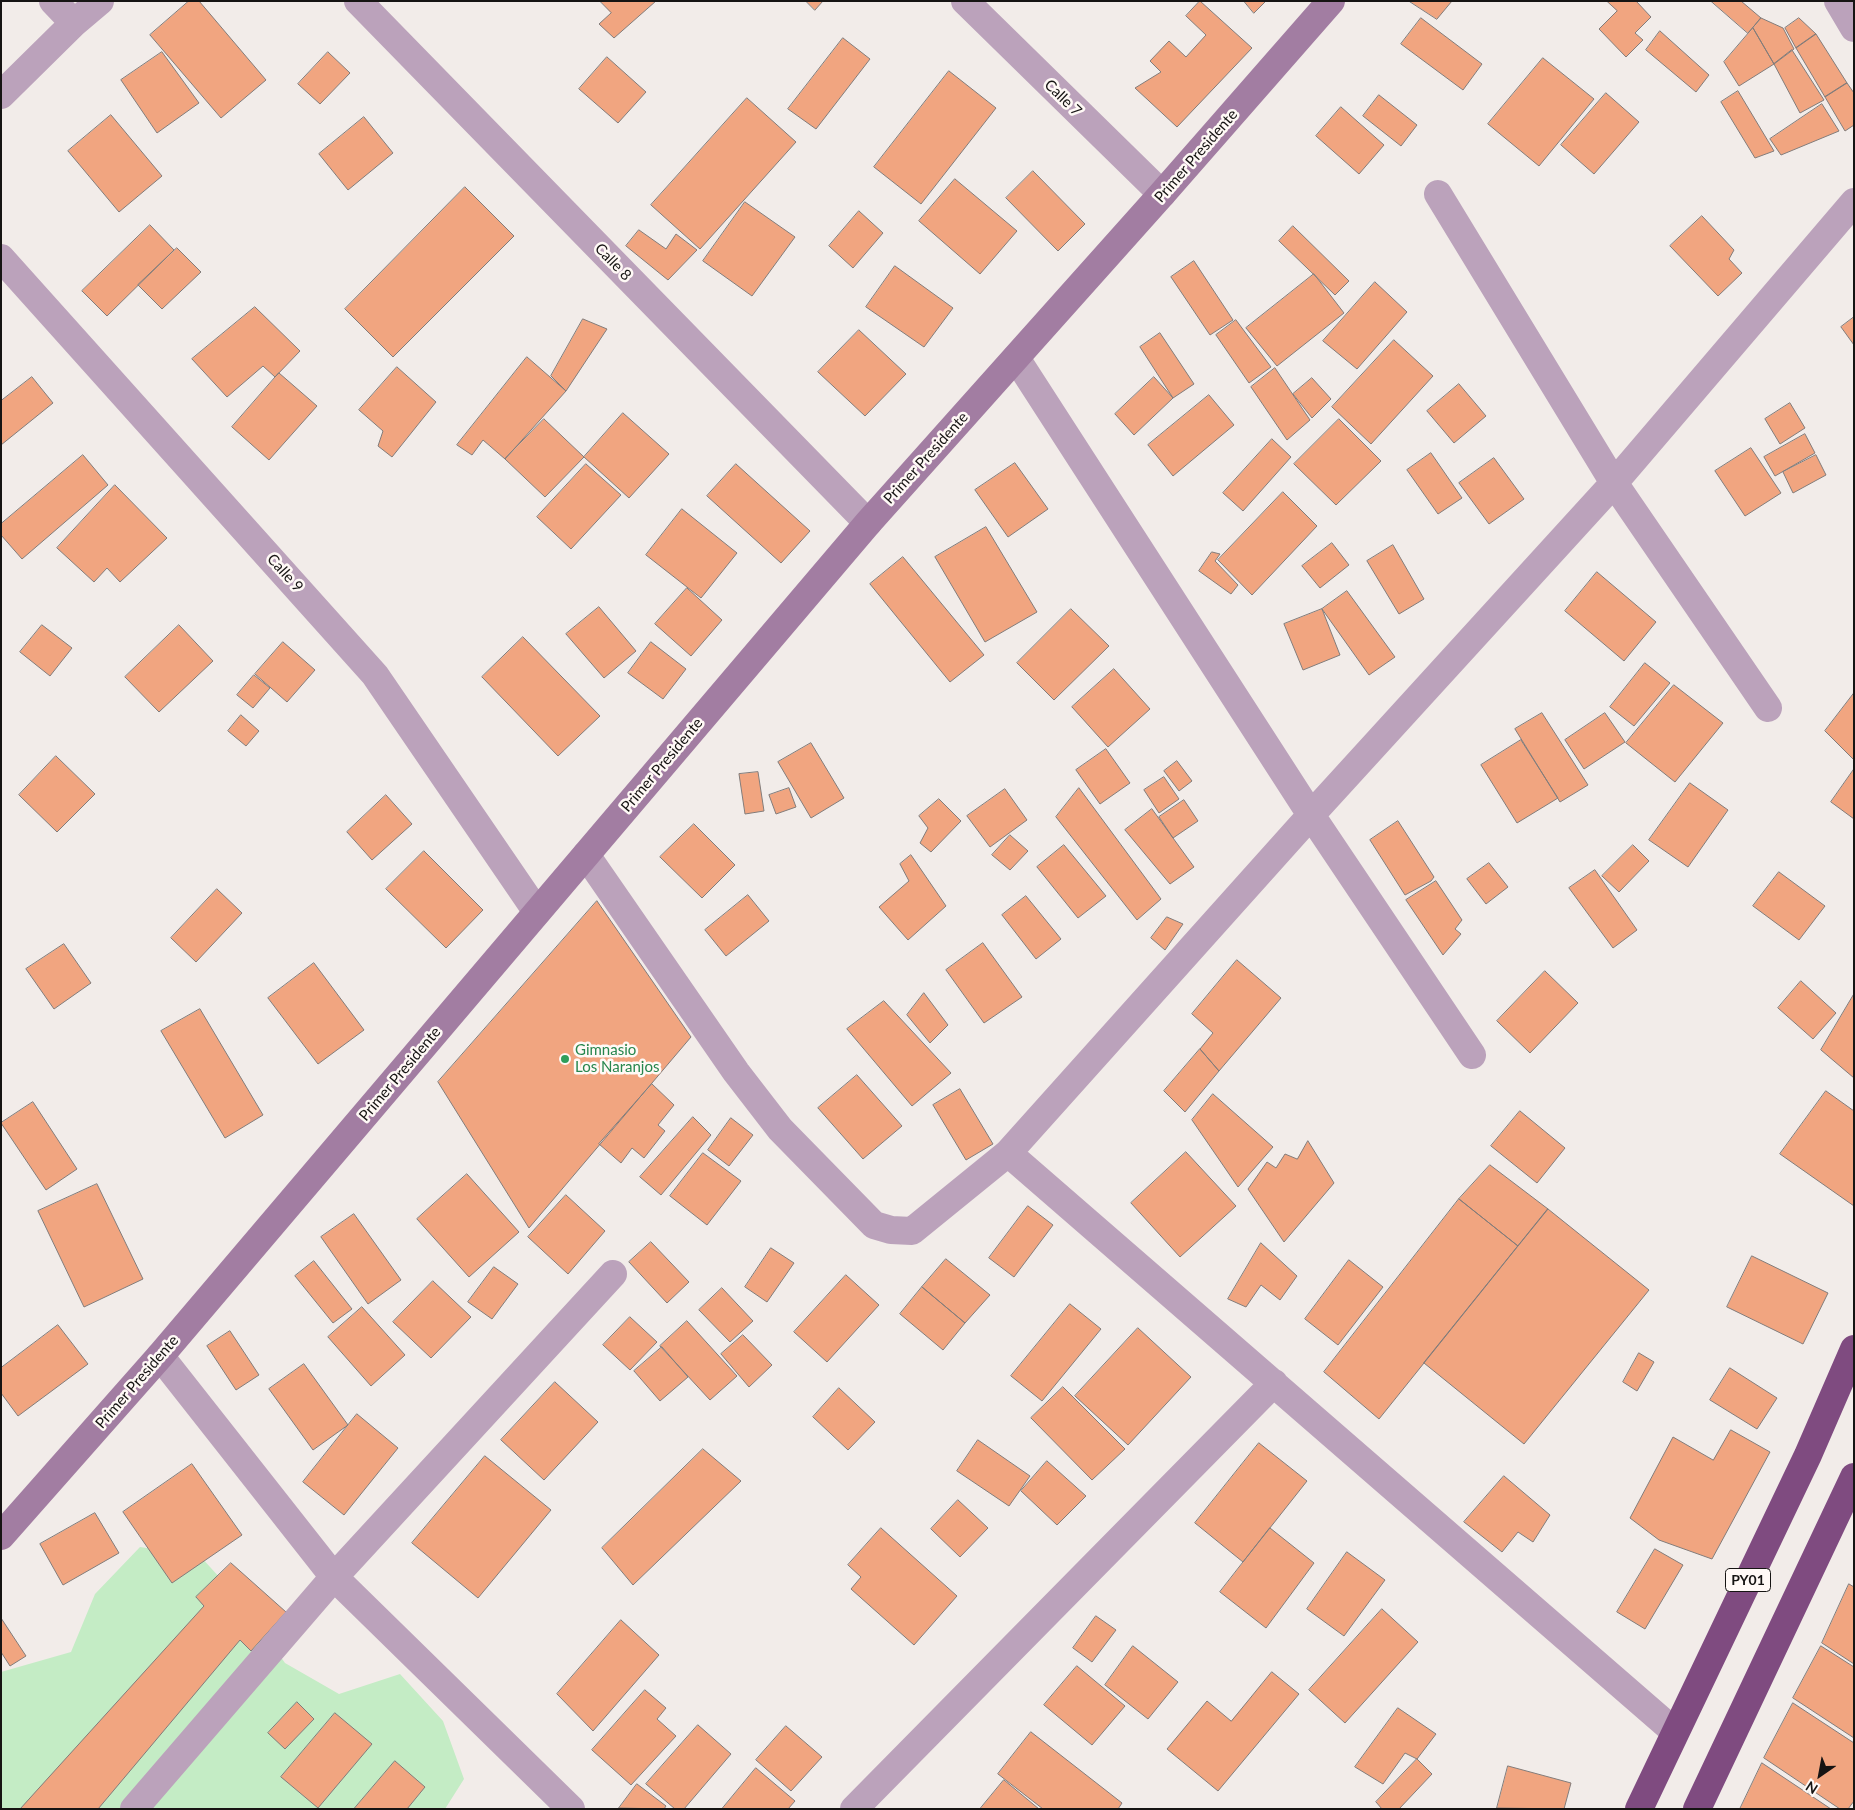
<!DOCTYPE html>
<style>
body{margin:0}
#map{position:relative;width:1855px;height:1810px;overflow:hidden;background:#f2ece9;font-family:Lato,sans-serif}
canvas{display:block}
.frame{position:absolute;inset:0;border:2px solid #161413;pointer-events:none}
.north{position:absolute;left:1795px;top:1750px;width:50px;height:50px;-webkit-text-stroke:4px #fff9f6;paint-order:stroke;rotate:213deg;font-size:14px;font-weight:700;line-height:20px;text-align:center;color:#161413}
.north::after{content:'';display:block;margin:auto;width:18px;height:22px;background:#161413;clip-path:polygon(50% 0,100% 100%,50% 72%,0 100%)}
</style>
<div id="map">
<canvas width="1855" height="1810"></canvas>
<div class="frame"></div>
<div class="north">N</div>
</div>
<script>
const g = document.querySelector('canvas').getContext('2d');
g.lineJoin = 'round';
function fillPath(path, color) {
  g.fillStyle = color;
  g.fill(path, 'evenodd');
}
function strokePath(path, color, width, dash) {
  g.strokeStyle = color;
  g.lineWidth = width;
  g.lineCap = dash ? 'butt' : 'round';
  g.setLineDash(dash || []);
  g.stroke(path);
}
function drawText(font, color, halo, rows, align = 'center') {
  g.font = font + ' Lato,sans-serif';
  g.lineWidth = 5;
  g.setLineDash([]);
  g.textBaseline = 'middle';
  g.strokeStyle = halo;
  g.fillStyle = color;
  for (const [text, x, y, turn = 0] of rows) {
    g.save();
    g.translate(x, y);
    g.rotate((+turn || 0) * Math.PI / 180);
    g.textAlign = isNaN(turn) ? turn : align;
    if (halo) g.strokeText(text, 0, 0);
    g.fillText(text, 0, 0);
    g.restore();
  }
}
fillPath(new Path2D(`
 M 140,1547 L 200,1556 L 241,1601 L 285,1663 L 339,1694 L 400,1674 L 443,1721 L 464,1779 L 445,1809 L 1,1809 L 1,1672 L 71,1652 L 95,1594 Z`), '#c4ecc5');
const building = new Path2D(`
 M 189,1 L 199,1 L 266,80 L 221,118 L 150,35 Z
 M 600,1 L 656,1 L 614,38 L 599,24 L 611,13 Z
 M 806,1 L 823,1 L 815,10 Z
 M 1200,1 L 1252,48 L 1177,127 L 1135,88 L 1161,72 L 1150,61 L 1169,41 L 1186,57 L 1206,35 L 1186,16 Z
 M 1244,1 L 1266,1 L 1254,13 Z
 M 1409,1 L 1452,1 L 1437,19 Z
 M 1607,1 L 1636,1 L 1651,17 L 1635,33 L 1643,40 L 1626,57 L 1599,29 L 1617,11 Z
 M 1711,1 L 1741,1 L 1761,18 L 1748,33 Z
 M 1421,18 L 1482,64 L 1463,90 L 1401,44 Z
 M 1761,18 L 1783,28 L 1794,49 L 1774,64 L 1753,28 Z
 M 1799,18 L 1816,34 L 1796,48 L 1785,28 Z
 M 1753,28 L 1774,64 L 1739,86 L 1724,62 Z
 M 1660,31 L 1709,75 L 1696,92 L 1646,50 Z
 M 1816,34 L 1847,83 L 1825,97 L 1796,48 Z
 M 843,38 L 870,59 L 816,129 L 788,109 Z
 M 1792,50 L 1824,100 L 1800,113 L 1774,64 Z
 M 162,52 L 199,103 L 157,133 L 121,80 Z
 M 328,52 L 350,73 L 320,104 L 298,84 Z
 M 607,57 L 646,92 L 618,123 L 579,89 Z
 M 1543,58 L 1594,99 L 1539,166 L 1488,124 Z
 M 949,71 L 996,108 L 921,204 L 874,167 Z
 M 1847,83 L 1854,93 L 1854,125 L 1845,131 L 1825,97 Z
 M 1738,91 L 1774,151 L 1755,158 L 1721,102 Z
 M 1606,93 L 1639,122 L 1594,174 L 1561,145 Z
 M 1379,95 L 1417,125 L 1401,146 L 1363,116 Z
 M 747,98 L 796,142 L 700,249 L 651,205 Z
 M 1822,104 L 1839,131 L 1781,155 L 1770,139 Z
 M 1341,107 L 1384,145 L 1359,174 L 1316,136 Z
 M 111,115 L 162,176 L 119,212 L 68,151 Z
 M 364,117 L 393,153 L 348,190 L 319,154 Z
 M 1033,171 L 1085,224 L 1058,251 L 1006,198 Z
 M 955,179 L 1017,231 L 980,274 L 919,221 Z
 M 465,187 L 514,236 L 393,357 L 345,309 Z
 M 745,202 L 795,237 L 752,296 L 703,261 Z
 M 859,211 L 883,233 L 853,268 L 829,246 Z
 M 1702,216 L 1734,250 L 1729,259 L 1742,273 L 1718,296 L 1670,246 Z
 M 150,225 L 174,250 L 107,316 L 82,291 Z
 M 1293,226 L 1349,281 L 1335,295 L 1279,241 Z
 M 639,230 L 666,249 L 676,234 L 697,250 L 668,280 L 626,246 Z
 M 177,248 L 201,272 L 162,309 L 138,285 Z
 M 1194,261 L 1233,320 L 1210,335 L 1171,277 Z
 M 895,266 L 953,308 L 924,347 L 866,307 Z
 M 1314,274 L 1344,313 L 1277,366 L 1246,328 Z
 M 1375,282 L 1407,312 L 1357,369 L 1323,341 Z
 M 255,307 L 300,351 L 275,377 L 263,366 L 227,397 L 192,359 Z
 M 1854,317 L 1854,345 L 1841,327 Z
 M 583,319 L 607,329 L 566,391 L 551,376 Z
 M 1236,320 L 1271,367 L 1249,383 L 1216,335 Z
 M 859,330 L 906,374 L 865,416 L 818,372 Z
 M 1160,333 L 1194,384 L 1173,398 L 1140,347 Z
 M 1394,340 L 1433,376 L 1371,444 L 1332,407 Z
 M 527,357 L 566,391 L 505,459 L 483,440 L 472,455 L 457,445 Z
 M 397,367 L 436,402 L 392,457 L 378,446 L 383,431 L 359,410 Z
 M 1275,368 L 1310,420 L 1287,440 L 1251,387 Z
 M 279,373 L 317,406 L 269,460 L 232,427 Z
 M 32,377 L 53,403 L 1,445 L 1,401 Z
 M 1154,377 L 1173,398 L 1134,435 L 1115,414 Z
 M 1312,378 L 1331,399 L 1312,418 L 1293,394 Z
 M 1459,384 L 1486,416 L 1454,443 L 1427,411 Z
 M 1209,395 L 1234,425 L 1173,476 L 1148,445 Z
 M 1790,403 L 1805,428 L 1780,444 L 1765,419 Z
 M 623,413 L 669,454 L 629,498 L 584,457 Z
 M 544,419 L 584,457 L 545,497 L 505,459 Z
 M 1339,419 L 1381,461 L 1336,505 L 1294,464 Z
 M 1805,434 L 1815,453 L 1775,476 L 1764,457 Z
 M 1272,439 L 1291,457 L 1243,511 L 1223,493 Z
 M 1751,448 L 1781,493 L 1745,516 L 1715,471 Z
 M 1431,453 L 1462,498 L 1438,514 L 1407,470 Z
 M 83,455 L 108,485 L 22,559 L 1,535 L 1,524 Z
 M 1816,455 L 1826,475 L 1793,493 L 1783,472 Z
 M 1494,458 L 1524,499 L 1489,524 L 1459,483 Z
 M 1015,463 L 1048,509 L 1008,537 L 975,490 Z
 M 586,464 L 621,495 L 571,549 L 537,517 Z
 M 736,464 L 810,531 L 781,563 L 707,496 Z
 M 115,485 L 167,538 L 120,582 L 107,568 L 94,582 L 57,548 Z
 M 1283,492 L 1317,526 L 1252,595 L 1218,560 Z
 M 682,509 L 737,553 L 701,598 L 646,555 Z
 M 986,527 L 1037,612 L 985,642 L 935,557 Z
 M 1332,543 L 1349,565 L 1320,588 L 1302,566 Z
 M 1393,545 L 1424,599 L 1399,614 L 1367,561 Z
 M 1212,552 L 1220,554 L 1215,561 L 1238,585 L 1231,594 L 1199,571 Z
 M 903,557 L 984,655 L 950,682 L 870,584 Z
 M 1597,572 L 1656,622 L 1624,661 L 1565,611 Z
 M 687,588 L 722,620 L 691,656 L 655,624 Z
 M 1347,591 L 1395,657 L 1369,675 L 1322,609 Z
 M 599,607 L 636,651 L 604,678 L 566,634 Z
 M 1071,609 L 1109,646 L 1054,700 L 1017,663 Z
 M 1322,609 L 1340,655 L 1303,670 L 1284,624 Z
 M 42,625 L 72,648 L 50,676 L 20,652 Z
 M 179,625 L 213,661 L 159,712 L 125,677 Z
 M 523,637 L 600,716 L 558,756 L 482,677 Z
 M 283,642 L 315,670 L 287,702 L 255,674 Z
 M 651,642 L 686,669 L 663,699 L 628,673 Z
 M 1645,663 L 1670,683 L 1634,726 L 1610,707 Z
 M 1114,669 L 1150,709 L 1108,747 L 1072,707 Z
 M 254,675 L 270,688 L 253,708 L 237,695 Z
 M 1674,685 L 1723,723 L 1675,782 L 1626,743 Z
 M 1854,693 L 1854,760 L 1825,731 Z
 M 1542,713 L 1588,785 L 1560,802 L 1515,729 Z
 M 1605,713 L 1625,742 L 1584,769 L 1565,740 Z
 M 241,715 L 259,731 L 246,746 L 228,731 Z
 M 1521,740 L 1558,798 L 1517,823 L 1481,765 Z
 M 811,743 L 844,798 L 811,818 L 778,762 Z
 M 1106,749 L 1130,783 L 1100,804 L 1076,770 Z
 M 56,756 L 95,794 L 57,832 L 19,795 Z
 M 1177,761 L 1192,781 L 1179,791 L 1164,771 Z
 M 1854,769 L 1854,819 L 1831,802 Z
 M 758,772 L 764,811 L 745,814 L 739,774 Z
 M 1164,777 L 1179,799 L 1159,813 L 1144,790 Z
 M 1690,783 L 1728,810 L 1688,867 L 1649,840 Z
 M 789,788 L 796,807 L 776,814 L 769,795 Z
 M 1079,788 L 1161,899 L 1137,920 L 1056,817 Z
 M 1005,789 L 1027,820 L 990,847 L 967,816 Z
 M 386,795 L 412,824 L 372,860 L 347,832 Z
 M 939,799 L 961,821 L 931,852 L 920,843 L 928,828 L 919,816 Z
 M 1184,800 L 1198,821 L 1173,838 L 1159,817 Z
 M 1152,809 L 1194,867 L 1170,884 L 1125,830 Z
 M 1398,821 L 1434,877 L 1431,881 L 1405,895 L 1370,840 Z
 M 694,824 L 735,865 L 702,898 L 660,857 Z
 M 1010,835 L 1028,851 L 1010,870 L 992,855 Z
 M 1064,845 L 1106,896 L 1078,918 L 1037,867 Z
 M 1633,845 L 1649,861 L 1619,892 L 1602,876 Z
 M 424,851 L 483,910 L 446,948 L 386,889 Z
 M 911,855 L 946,906 L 908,940 L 879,907 L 909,881 L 900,864 Z
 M 1489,863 L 1508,887 L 1486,904 L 1467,879 Z
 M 1595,870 L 1637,930 L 1613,948 L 1569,888 Z
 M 1779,872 L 1825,906 L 1799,940 L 1753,906 Z
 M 1436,881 L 1462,920 L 1455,929 L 1461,934 L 1443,955 L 1406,900 Z
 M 217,889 L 242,913 L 196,962 L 171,938 Z
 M 748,895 L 769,921 L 726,956 L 705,930 Z
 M 1026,896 L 1061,939 L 1036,959 L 1002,915 Z
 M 597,901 L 691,1037 L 529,1228 L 438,1082 Z
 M 1167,917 L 1183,924 L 1165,950 L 1151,938 Z
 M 983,943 L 1022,997 L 984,1023 L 946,970 Z
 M 64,944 L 91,983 L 54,1009 L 26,969 Z
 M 1237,960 L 1281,998 L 1219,1071 L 1200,1049 L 1213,1033 L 1192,1014 Z
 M 314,963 L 364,1030 L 318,1064 L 268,998 Z
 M 1545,971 L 1578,1003 L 1530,1053 L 1497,1021 Z
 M 1801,981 L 1836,1013 L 1813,1039 L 1778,1008 Z
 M 924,993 L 948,1025 L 930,1043 L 907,1015 Z
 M 1854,994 L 1854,1078 L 1821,1050 Z
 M 884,1001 L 951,1073 L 912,1106 L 847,1029 Z
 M 200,1009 L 263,1115 L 225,1138 L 161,1031 Z
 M 1200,1049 L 1219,1071 L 1185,1112 L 1164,1091 Z
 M 857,1075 L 902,1126 L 863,1159 L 818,1108 Z
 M 652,1084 L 674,1105 L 658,1125 L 665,1131 L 644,1158 L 632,1148 L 621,1163 L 599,1144 Z
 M 960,1089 L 993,1144 L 966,1160 L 933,1105 Z
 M 1826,1091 L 1854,1111 L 1854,1206 L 1780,1154 Z
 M 1213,1094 L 1273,1147 L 1238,1187 L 1192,1120 Z
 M 33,1102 L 77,1169 L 46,1190 L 1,1123 Z
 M 1520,1111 L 1565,1148 L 1537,1183 L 1491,1146 Z
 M 693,1117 L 711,1135 L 661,1195 L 640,1177 Z
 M 731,1118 L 753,1135 L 729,1166 L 708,1150 Z
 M 1308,1141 L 1334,1183 L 1284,1242 L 1248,1189 L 1267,1162 L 1276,1168 L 1285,1154 L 1297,1159 Z
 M 1186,1152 L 1236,1206 L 1180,1257 L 1131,1203 Z
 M 703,1153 L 741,1181 L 707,1225 L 670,1196 Z
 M 1490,1165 L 1548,1209 L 1518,1246 L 1459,1199 Z
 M 467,1174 L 519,1232 L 469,1277 L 417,1219 Z
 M 97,1184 L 143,1279 L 84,1307 L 38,1211 Z
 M 566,1195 L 605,1231 L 568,1274 L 528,1237 Z
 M 1459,1199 L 1518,1246 L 1379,1419 L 1324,1372 Z
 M 1028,1206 L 1053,1225 L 1014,1277 L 989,1258 Z
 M 1548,1209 L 1649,1290 L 1524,1444 L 1424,1363 Z
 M 354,1214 L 401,1280 L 368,1304 L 321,1237 Z
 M 651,1242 L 689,1282 L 667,1303 L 629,1262 Z
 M 1261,1243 L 1297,1276 L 1280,1300 L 1261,1285 L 1246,1307 L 1228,1299 Z
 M 771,1248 L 794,1263 L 767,1302 L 745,1287 Z
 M 1752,1256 L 1828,1293 L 1803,1344 L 1727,1307 Z
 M 946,1259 L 990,1295 L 965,1323 L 922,1287 Z
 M 1349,1260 L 1383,1287 L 1338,1345 L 1305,1319 Z
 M 314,1261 L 352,1309 L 333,1323 L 295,1276 Z
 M 494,1267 L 518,1284 L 492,1319 L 468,1302 Z
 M 846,1275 L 879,1305 L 827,1362 L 794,1332 Z
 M 433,1281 L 471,1317 L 431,1358 L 393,1322 Z
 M 922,1287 L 965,1323 L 943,1350 L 900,1314 Z
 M 722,1288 L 753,1321 L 730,1342 L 699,1310 Z
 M 1070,1304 L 1101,1329 L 1042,1401 L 1011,1376 Z
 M 362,1307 L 405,1355 L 371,1386 L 328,1337 Z
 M 630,1317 L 657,1342 L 630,1370 L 603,1345 Z
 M 687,1321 L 737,1376 L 710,1400 L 660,1346 Z
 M 58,1325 L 88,1364 L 18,1416 L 1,1393 L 1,1368 Z
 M 1138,1328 L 1191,1377 L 1128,1445 L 1075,1396 Z
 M 230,1331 L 259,1375 L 236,1390 L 207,1346 Z
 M 743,1335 L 772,1365 L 749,1387 L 721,1354 Z
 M 662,1347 L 688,1377 L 660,1401 L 634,1371 Z
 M 1639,1353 L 1654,1362 L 1637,1391 L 1623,1382 Z
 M 304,1364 L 348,1425 L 313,1450 L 269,1389 Z
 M 1730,1368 L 1777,1398 L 1757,1429 L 1710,1400 Z
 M 555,1382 L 598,1422 L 544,1480 L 501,1440 Z
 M 1063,1387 L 1125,1449 L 1092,1480 L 1031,1418 Z
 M 839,1388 L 875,1422 L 848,1450 L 813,1417 Z
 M 357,1414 L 398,1448 L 344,1515 L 303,1482 Z
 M 1731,1430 L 1770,1452 L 1712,1559 L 1659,1540 L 1630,1518 L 1673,1437 L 1713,1460 Z
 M 978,1440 L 1030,1476 L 1009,1506 L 957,1471 Z
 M 1259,1443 L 1307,1481 L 1243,1562 L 1195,1523 Z
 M 703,1449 L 741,1481 L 633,1585 L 602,1548 Z
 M 485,1456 L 551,1510 L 478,1598 L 412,1543 Z
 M 1047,1461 L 1086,1496 L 1057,1525 L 1021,1491 Z
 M 192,1464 L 242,1535 L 172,1583 L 123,1512 Z
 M 1504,1476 L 1550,1515 L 1533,1542 L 1518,1532 L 1502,1552 L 1464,1522 Z
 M 958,1500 L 988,1528 L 960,1557 L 931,1529 Z
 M 95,1513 L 119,1553 L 63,1585 L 40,1544 Z
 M 881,1528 L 957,1596 L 914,1645 L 851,1589 L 861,1577 L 848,1565 Z
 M 1270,1528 L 1314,1563 L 1266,1628 L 1220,1592 Z
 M 1655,1549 L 1683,1565 L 1645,1629 L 1617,1612 Z
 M 1347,1552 L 1385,1580 L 1344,1636 L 1307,1609 Z
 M 231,1563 L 286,1612 L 251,1651 L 240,1640 L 98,1809 L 20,1809 L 204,1606 L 196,1597 Z
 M 1849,1584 L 1854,1587 L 1854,1664 L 1822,1643 Z
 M 1382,1609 L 1418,1642 L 1345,1723 L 1309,1690 Z
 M 1096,1616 L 1116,1630 L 1092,1662 L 1073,1648 Z
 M 1,1618 L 26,1656 L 10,1666 L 1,1652 Z
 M 621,1620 L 659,1655 L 593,1731 L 557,1694 Z
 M 1133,1646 L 1178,1682 L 1148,1719 L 1105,1685 Z
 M 1821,1646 L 1854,1667 L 1854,1738 L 1793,1698 Z
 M 1077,1666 L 1125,1706 L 1092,1745 L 1044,1705 Z
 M 1272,1672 L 1299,1694 L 1218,1791 L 1167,1749 L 1207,1701 L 1231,1721 Z
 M 645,1690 L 666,1708 L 657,1719 L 676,1736 L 631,1785 L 592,1750 Z
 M 297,1702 L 314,1719 L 285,1749 L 268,1733 Z
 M 1793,1703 L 1854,1743 L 1854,1801 L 1848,1809 L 1840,1809 L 1764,1758 Z
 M 1398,1708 L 1436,1734 L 1417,1759 L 1405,1753 L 1383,1784 L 1355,1767 Z
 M 335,1713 L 372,1744 L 318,1808 L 281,1777 Z
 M 698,1725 L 731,1754 L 684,1809 L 675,1809 L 646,1784 Z
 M 786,1726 L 822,1757 L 791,1791 L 756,1760 Z
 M 1031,1732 L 1122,1803 L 1118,1809 L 1043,1809 L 998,1774 Z
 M 1417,1759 L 1432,1774 L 1399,1809 L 1382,1809 L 1376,1802 Z
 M 395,1761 L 425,1787 L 407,1809 L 354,1809 Z
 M 1762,1763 L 1831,1809 L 1740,1809 Z
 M 1508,1766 L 1571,1783 L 1564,1809 L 1497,1808 Z
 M 756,1768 L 795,1801 L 788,1809 L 722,1809 Z
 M 1004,1780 L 1039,1809 L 980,1809 Z
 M 637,1784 L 666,1806 L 664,1809 L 619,1808 Z`);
fillPath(building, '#f1a580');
strokePath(building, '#827c7a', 1);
strokePath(new Path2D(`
 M 53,1 L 74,23
 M 358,1 L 868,523
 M 965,1 L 1162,194
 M 1838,1 L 1854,28
 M 1,95 L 74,23 L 100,1
 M 1438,194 L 1614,483 L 1768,708
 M 1,258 L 375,675 L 537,912
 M 1016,358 L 1311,815 L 1472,1055
 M 586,855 L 736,1072 L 780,1129 L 874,1225 L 891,1230 L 912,1231 L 1008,1153 L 1311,815 L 1614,483 L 1854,202
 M 1008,1153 L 1675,1732
 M 160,1356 L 334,1577 L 571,1809
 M 134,1809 L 334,1577 L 613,1274
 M 854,1809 L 1274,1383`), '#bba2bb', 28);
strokePath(new Path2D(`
 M 1,1536 L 160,1356 L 868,523 L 1162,194 L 1331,1`), '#a27da2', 28);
strokePath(new Path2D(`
 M 1639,1809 L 1808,1455 L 1854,1349
 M 1697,1809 L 1854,1477`), '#7f4b80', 28);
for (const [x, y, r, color] of [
 [565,1059,5,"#2e9e5b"]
]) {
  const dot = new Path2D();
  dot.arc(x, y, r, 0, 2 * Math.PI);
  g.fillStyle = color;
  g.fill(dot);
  strokePath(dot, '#fff9f6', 2);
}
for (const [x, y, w] of [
 [1748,1580,45]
]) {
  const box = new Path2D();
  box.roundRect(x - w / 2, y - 11.5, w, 23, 4);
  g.fillStyle = '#fff9f6';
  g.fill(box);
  strokePath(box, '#161413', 1);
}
drawText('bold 14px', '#161413', null, [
 ["PY01",1748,1580]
]);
drawText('15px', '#161413', '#fff9f6', [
 ["Calle 7",1063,98,44],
 ["Primer Presidente",1196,156,-49],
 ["Calle 8",613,262,46],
 ["Primer Presidente",926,458,-48],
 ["Calle 9",285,573,48],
 ["Primer Presidente",662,765,-50],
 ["Primer Presidente",400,1074,-50],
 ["Primer Presidente",137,1382,-49]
]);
drawText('15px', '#27864d', '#fff9f6', [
 ["Gimnasio",575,1050],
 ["Los Naranjos",575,1067]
], 'left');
</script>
